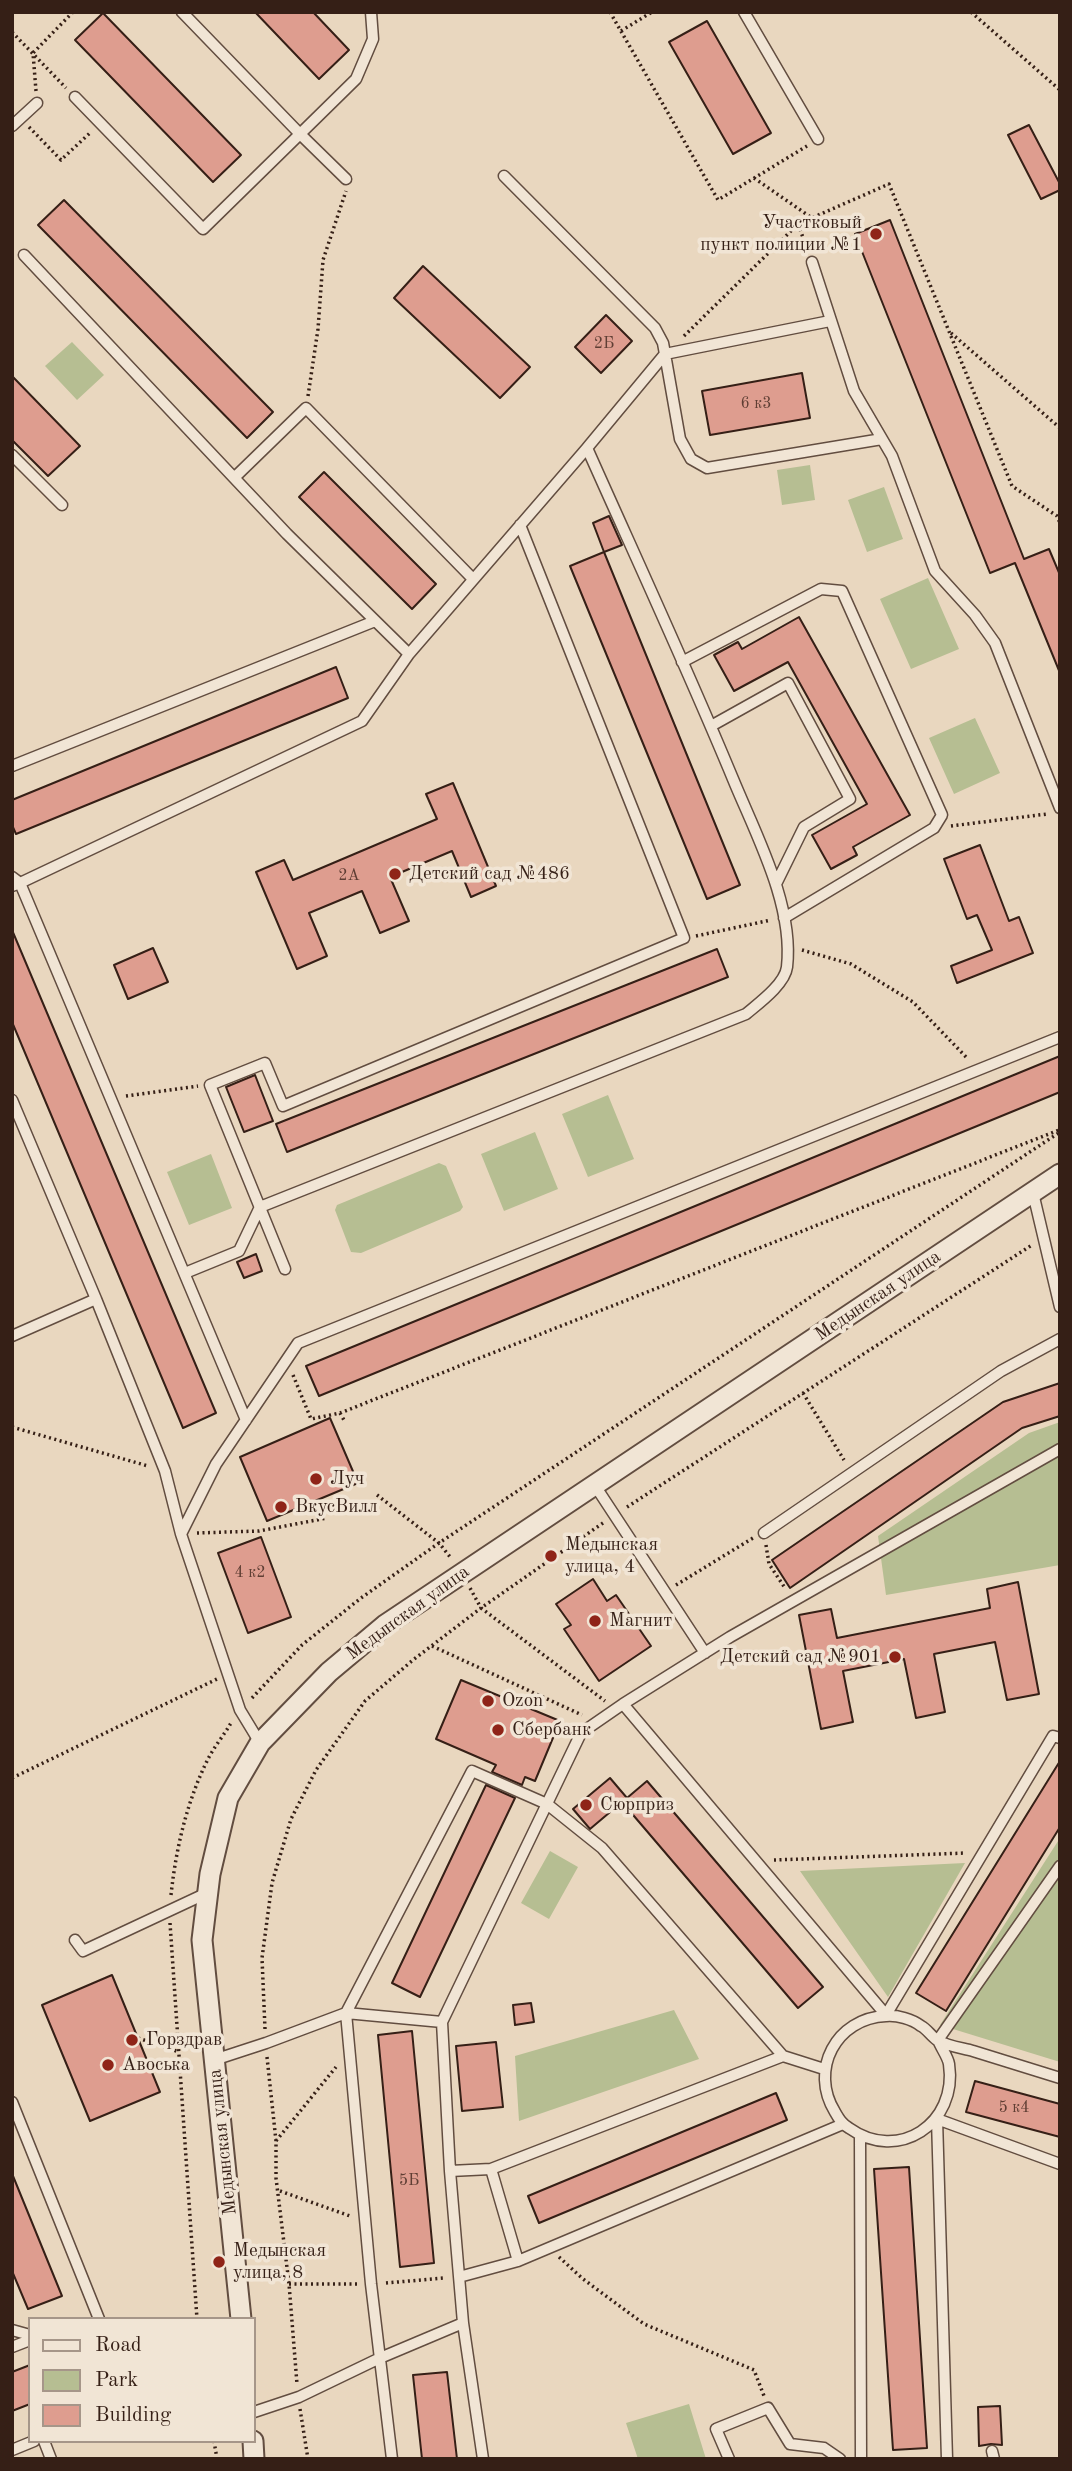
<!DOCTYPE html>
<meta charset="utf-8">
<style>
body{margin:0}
#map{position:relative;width:1072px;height:2471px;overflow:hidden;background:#e9d7bf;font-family:"Old Standard TT",serif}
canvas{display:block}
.frame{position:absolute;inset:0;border:14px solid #351f16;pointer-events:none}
.legend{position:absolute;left:28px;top:2317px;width:228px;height:126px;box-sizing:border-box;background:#f1e5d5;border:2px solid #a69689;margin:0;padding:9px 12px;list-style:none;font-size:21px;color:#351f16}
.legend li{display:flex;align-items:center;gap:14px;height:35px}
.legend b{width:35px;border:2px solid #a69689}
</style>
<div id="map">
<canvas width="1072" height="2471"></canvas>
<div class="frame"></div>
<ul class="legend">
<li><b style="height:9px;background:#f1e5d5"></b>Road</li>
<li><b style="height:19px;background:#b6be92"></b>Park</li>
<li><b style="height:19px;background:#de9d8f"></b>Building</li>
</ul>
</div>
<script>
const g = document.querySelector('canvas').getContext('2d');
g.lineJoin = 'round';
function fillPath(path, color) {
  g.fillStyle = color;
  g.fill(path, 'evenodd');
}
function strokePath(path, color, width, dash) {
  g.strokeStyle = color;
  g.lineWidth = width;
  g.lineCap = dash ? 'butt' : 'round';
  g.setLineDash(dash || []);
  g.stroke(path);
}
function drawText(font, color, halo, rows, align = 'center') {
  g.font = font + ' "Old Standard TT",serif';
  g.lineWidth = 7;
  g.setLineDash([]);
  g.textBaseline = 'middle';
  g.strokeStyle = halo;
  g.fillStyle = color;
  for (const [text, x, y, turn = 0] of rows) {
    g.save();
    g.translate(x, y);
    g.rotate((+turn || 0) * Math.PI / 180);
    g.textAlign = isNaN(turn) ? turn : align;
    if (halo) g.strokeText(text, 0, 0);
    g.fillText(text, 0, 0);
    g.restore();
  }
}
fillPath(new Path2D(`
 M 72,342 L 104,375 L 77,400 L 45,366 Z
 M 810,465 L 815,500 L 782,505 L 777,470 Z
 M 884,487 L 903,539 L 867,552 L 848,500 Z
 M 928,578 L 959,649 L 911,669 L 880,599 Z
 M 975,718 L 1000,773 L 954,794 L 929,738 Z
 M 608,1095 L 634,1159 L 588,1177 L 562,1114 Z
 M 535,1132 L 558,1189 L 504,1211 L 481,1154 Z
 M 211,1154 L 232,1208 L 189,1225 L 167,1172 Z
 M 439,1163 L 446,1166 L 463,1207 L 460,1211 L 361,1253 L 351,1252 L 335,1210 L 337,1205 Z
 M 1060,1422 L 1060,1565 L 886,1595 L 878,1536 L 1029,1433 Z
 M 1060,1838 L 1060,2062 L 940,2025 Z
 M 550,1851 L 578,1867 L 549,1919 L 521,1903 Z
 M 965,1863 L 888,1997 L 800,1871 Z
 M 674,2010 L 699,2059 L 519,2121 L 515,2056 Z
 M 689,2404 L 706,2459 L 638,2459 L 626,2423 Z`), '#b6be92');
const building = new Path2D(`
 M 255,12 L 313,12 L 349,50 L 319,79 Z
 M 103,13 L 241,155 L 213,182 L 75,40 Z
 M 707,21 L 771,133 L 733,154 L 669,42 Z
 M 1029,125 L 1060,184 L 1060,190 L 1041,199 L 1008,135 Z
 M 64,200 L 273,412 L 247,438 L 38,225 Z
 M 890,220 L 1024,559 L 1049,549 L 1060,575 L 1060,673 L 1015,563 L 990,573 L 855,234 Z
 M 423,266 L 530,367 L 500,398 L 394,298 Z
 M 606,315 L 632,341 L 601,373 L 575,347 Z
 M 802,373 L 810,418 L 710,435 L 702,391 Z
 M 12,376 L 80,446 L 48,476 L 12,440 Z
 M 324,472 L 436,584 L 412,609 L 299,497 Z
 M 609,516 L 622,545 L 604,552 L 593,523 Z
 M 604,552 L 740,885 L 707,899 L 570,566 Z
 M 799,617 L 910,815 L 853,847 L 857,855 L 831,869 L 812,835 L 867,804 L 788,662 L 734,691 L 714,655 L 738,642 L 742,649 Z
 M 336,667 L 348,698 L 16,834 L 12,825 L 12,800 Z
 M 453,783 L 496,886 L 471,897 L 452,851 L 390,877 L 409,921 L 380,933 L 362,891 L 309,913 L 327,956 L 297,969 L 256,872 L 284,860 L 293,880 L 437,819 L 426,794 Z
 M 980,845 L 1009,921 L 1019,917 L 1033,953 L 957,983 L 951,966 L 992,950 L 977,915 L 967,919 L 944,859 Z
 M 12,930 L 216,1413 L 183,1428 L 12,1022 Z
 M 153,948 L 168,982 L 128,999 L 114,965 Z
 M 717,949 L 728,977 L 287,1152 L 276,1124 Z
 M 1060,1056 L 1060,1092 L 319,1396 L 306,1366 Z
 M 255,1075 L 273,1121 L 244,1132 L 226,1087 Z
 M 256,1254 L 262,1271 L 244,1278 L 237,1262 Z
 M 1060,1383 L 1060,1416 L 1022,1428 L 790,1588 L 772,1560 L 1003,1402 Z
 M 330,1418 L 358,1483 L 267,1521 L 240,1457 Z
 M 261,1537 L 291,1617 L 248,1633 L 218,1553 Z
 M 593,1579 L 607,1601 L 616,1595 L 651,1646 L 599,1681 L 564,1629 L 571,1625 L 556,1604 Z
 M 1018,1582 L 1039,1694 L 1007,1700 L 995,1642 L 934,1654 L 945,1712 L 916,1718 L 904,1659 L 843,1671 L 853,1722 L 821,1729 L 799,1615 L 831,1609 L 837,1638 L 990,1608 L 987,1589 Z
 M 461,1680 L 560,1721 L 535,1781 L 525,1777 L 522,1785 L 492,1772 L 496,1765 L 436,1739 Z
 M 1060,1761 L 1060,1827 L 946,2011 L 916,1993 Z
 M 610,1778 L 627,1798 L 647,1781 L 823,1987 L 798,2008 L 622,1802 L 590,1829 L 573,1809 Z
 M 486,1785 L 515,1798 L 420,1997 L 392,1983 Z
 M 112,1975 L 160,2092 L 90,2121 L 42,2005 Z
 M 531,2003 L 534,2022 L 515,2025 L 513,2005 Z
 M 412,2031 L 434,2263 L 400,2267 L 378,2035 Z
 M 496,2042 L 503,2107 L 462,2111 L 456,2046 Z
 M 975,2081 L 1060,2104 L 1060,2137 L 966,2112 Z
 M 776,2093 L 787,2120 L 539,2223 L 528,2196 Z
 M 909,2167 L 927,2448 L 893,2450 L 874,2169 Z
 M 13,2176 L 62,2296 L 28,2309 L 12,2271 Z
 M 30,2365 L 30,2404 L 12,2411 L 12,2372 Z
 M 447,2372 L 457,2459 L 422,2459 L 413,2375 Z
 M 1000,2406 L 1002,2445 L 991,2444 L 979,2446 L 978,2407 Z`);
fillPath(building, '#de9d8f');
strokePath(building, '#351f16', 2);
const lane = new Path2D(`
 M 744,12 L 818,139
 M 75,97 L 203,229 L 300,134 L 182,12
 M 12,126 L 37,103
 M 504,176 L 655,328 L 663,343 L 665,354 L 830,321
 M 346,179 L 300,134 L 356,79 L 373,39 L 371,12
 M 24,255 L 287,534 L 409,654
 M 812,262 L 854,391 L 892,456 L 935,571 L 975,615 L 995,643 L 1060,808
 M 12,455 L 62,505
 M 235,477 L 306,408 L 473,579
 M 682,662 L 821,589 L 842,591 L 942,815 L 934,828 L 784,918
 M 711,726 L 788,683 L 850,799 L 804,827 L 776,884
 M 12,766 L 375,621
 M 12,877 L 20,883 L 362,721 L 409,654 L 587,448
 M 12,886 L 20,883 L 246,1420
 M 12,1100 L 96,1299
 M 1033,1193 L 1060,1307
 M 285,1269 L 210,1085 L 265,1063 L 283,1106 L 684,938 L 520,525
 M 185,1273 L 239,1251 L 260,1207 L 746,1014 C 759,1003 785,984 787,967 C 794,905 756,835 733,779 C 687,668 636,558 587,448 L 665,354 L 680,439 L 691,459 L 707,468 L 882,439
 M 12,1336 L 96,1299 L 165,1471 L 181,1534 L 240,1710 L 260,1743
 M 1060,1449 L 730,1637 L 623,1704 L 886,2015 L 1053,1736 L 1060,1738
 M 594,1484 L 705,1653
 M 764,1533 L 1001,1371 L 1060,1339
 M 181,1534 L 216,1464 L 298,1343 L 1060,1037
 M 75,1940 L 83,1951 L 207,1893
 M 442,2022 L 346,2013 L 472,1771 L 547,1804 L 602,1848 L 783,2056 L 824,2069
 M 938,2040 C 941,2048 948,2057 949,2064 C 958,2124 898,2163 849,2128 C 842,2124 839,2119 835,2112 C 809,2070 836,2018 886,2016 C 897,2015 912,2019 921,2026 C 927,2029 931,2036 937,2040 C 947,2046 962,2048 973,2051 C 1002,2060 1031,2069 1060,2078
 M 938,2040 L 1060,1866
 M 214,2060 L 266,2043 L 346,2013 L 371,2284 L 392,2459
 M 12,2102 L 99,2319
 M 860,2136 L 861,2459
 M 491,2169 L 518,2261 L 843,2124
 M 450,2171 L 491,2169 L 783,2056
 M 459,2277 L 518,2261
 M 463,2323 L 483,2459
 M 12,2330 L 30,2335
 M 12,2347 L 30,2340
 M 254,2412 L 299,2397 L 380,2358 L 463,2323 L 450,2171 L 442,2022 L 581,1733 L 623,1704
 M 44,2441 L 51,2459
 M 12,2450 L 34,2441
 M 992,2451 L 994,2459
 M 729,2459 L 716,2429 L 768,2408 L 790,2444 L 824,2448 L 840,2459
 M 947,2459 L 937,2119 L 1060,2164`);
const street = new Path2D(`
 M 241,2319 L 202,1940 L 210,1874 L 228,1798 L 260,1743 L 329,1672 L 385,1625 L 1060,1174
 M 253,2441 L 254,2459`);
strokePath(lane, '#624d40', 13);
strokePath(street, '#624d40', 23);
strokePath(new Path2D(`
 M 610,12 L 718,200 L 807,146
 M 971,12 L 1060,90
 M 621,31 L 652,12
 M 12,32 L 66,88
 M 36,91 L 33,53 L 73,12
 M 29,127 L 61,160 L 91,132
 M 754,178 L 812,218
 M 798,224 L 808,251
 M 951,333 L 1060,428
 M 684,336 L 798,224 L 889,184 L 1012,486 L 1057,516 L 1060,523
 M 308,396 L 318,329 L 323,260 L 346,191
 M 951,826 L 1047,814
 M 696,936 L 771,920
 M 802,950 L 851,964 L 913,1002 L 968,1059
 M 126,1096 L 198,1086
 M 293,1375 L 311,1419 L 340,1413 L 1059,1130
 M 803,1393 L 844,1460
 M 340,1413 L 344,1420
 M 12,1427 L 148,1466
 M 377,1495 L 439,1543 L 451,1558
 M 627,1507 L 1032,1245
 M 603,1523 L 481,1608 L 605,1701
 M 197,1533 L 259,1531 L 327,1518
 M 766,1545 L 769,1564 L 785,1588
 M 676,1585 L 753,1538
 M 432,1646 L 582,1715
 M 252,1698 L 302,1645 L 361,1598 L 439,1543 L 1060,1132
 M 12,1778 L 217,1679
 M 774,1860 L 966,1853
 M 171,1895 C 176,1848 187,1801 208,1759 C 214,1747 224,1735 231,1723
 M 170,1923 L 197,2319
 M 265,2029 L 262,1958 L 272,1883 L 291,1819 L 316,1770 L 365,1701 L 413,1660 L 481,1608 L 470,1588
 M 138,2038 L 179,2052
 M 267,2057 L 276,2141 L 276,2178 L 289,2284 L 297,2384
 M 276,2141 L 336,2067
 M 280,2191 L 350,2216
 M 559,2257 L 583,2279 L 644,2324 L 754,2370 L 764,2396
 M 386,2283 L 444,2278
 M 289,2284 L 357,2284
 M 300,2409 L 308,2459
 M 214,2441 L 217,2459`), '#351f16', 3.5, [2, 3.5]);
strokePath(lane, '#f1e5d5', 10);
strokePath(street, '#f1e5d5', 19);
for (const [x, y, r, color] of [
 [876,234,7,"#8f2418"],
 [395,874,7,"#8f2418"],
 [316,1479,7,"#8f2418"],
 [281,1507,7,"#8f2418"],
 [551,1556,7,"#8f2418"],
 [595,1621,7,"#8f2418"],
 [895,1657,7,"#8f2418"],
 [488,1701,7,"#8f2418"],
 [498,1730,7,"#8f2418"],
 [586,1805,7,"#8f2418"],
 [132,2040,7,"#8f2418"],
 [108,2065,7,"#8f2418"],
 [219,2262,7,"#8f2418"]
]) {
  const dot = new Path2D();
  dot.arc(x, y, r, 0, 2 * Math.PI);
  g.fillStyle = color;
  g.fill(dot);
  strokePath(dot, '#f1e5d5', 2.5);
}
drawText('16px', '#5f3e34', null, [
 ["2Б",604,344],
 ["6 к3",756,404],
 ["2А",349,876],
 ["4 к2",250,1573],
 ["5 к4",1014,2108],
 ["5Б",409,2181]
]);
drawText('19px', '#351f16', '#f1e5d5', [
 ["Участковый",862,223,"right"],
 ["пункт полиции №1",862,245,"right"],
 ["Детский сад №486",409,874],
 ["Луч",330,1479],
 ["ВкусВилл",295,1507],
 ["Медынская",565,1545],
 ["улица, 4",565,1567],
 ["Магнит",609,1621],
 ["Детский сад №901",881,1657,"right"],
 ["Ozon",502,1701],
 ["Сбербанк",512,1730],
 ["Сюрприз",600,1805],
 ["Горздрав",146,2040],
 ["Авоська",122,2065],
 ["Медынская",233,2251],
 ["улица, 8",233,2273]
], 'left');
drawText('19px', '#351f16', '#f1e5d5', [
 ["Медынская улица",878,1296,-34],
 ["Медынская улица",408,1613,-36],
 ["Медынская улица",223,2142,-96]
]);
</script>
